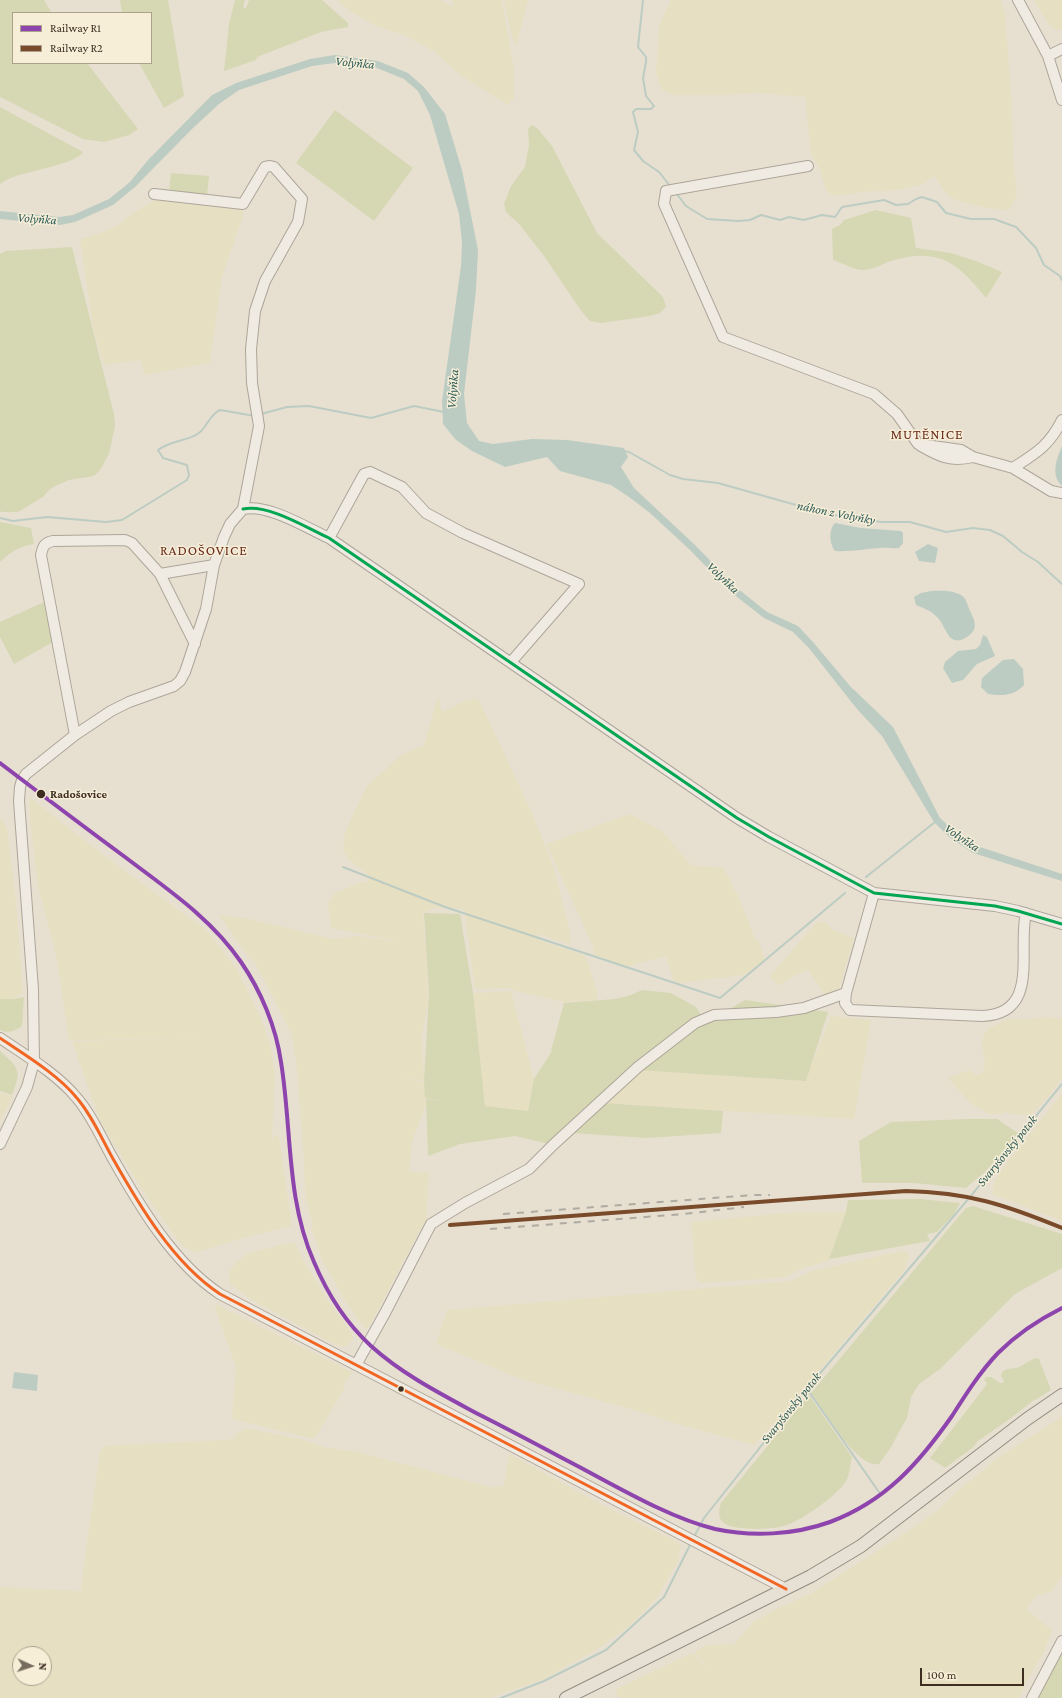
<!DOCTYPE html>
<meta charset="utf-8">
<style>
body{margin:0}
#map{position:relative;width:1062px;height:1698px;overflow:hidden;background:#e7e0d1;font-family:"Crimson Pro",serif}
canvas{display:block}
.legend{position:absolute;left:12px;top:12px;width:140px;height:52px;box-sizing:border-box;background:#f7eed8;border:1px solid #ada18e;margin:0;padding:5px 7px;list-style:none;font-size:12px;color:#3d2e20}
.legend li{display:flex;align-items:center;gap:8px;height:20px}
.legend b{width:20px;border:1px solid #ada18e}
.north{position:absolute;left:12px;top:1646px;width:40px;height:40px;box-sizing:border-box;background:#f7eed8;border:1px solid #ada18e;border-radius:50%;rotate:93deg;font-size:11px;font-weight:700;line-height:16px;text-align:center;color:#3d2e20}
.north::after{content:'';display:block;margin:auto;width:14px;height:18px;background:#786c5e;clip-path:polygon(50% 0,100% 100%,50% 72%,0 100%)}
.scale{position:absolute;left:920px;top:1668px;width:104px;height:18px;box-sizing:border-box;border:2px solid #3d2e20;border-top:0;padding-left:5px;font-size:12px;line-height:14px;white-space:nowrap;color:#3d2e20;-webkit-text-stroke:3px #f7eed8;paint-order:stroke}
</style>
<div id="map">
<canvas width="1062" height="1698"></canvas>
<ul class="legend">
<li><b style="height:5px;background:#8e44ad"></b>Railway R1</li>
<li><b style="height:5px;background:#7a4b2a"></b>Railway R2</li>
</ul>
<div class="north">N</div>
<div class="scale">100 m</div>
</div>
<script>
const g = document.querySelector('canvas').getContext('2d');
g.lineJoin = 'round';
function fillPath(path, color) {
  g.fillStyle = color;
  g.fill(path, 'evenodd');
}
function strokePath(path, color, width, dash) {
  g.strokeStyle = color;
  g.lineWidth = width;
  g.lineCap = dash ? 'butt' : 'round';
  g.setLineDash(dash || []);
  g.stroke(path);
}
function drawText(font, color, halo, rows, align = 'center') {
  g.font = font + ' "Crimson Pro",serif';
  g.lineWidth = 3;
  g.setLineDash([]);
  g.textBaseline = 'middle';
  g.strokeStyle = halo;
  g.fillStyle = color;
  for (const [text, x, y, turn = 0] of rows) {
    g.save();
    g.translate(x, y);
    g.rotate((+turn || 0) * Math.PI / 180);
    g.textAlign = isNaN(turn) ? turn : align;
    if (halo) g.strokeText(text, 0, 0);
    g.fillText(text, 0, 0);
    g.restore();
  }
}
fillPath(new Path2D(`
 M 337,0 L 441,0 L 453,7 L 452,0 L 502,0 L 514,71 L 514,98 L 508,105 L 460,75 L 435,52 L 404,35 L 376,26 L 350,11 Z
 M 504,0 L 528,0 L 517,43 L 514,43 L 512,37 Z
 M 671,0 L 1001,0 L 1005,14 L 1012,106 L 1013,156 L 1017,194 L 1011,208 L 1007,210 L 987,208 L 955,200 L 946,193 L 933,174 L 933,176 L 923,184 L 898,190 L 861,192 L 839,196 L 830,194 L 825,188 L 820,169 L 811,155 L 805,97 L 758,93 L 726,95 L 673,95 L 661,89 L 656,73 L 659,25 Z
 M 1034,0 L 1062,0 L 1062,29 L 1056,30 L 1049,25 Z
 M 155,200 L 242,210 L 243,216 L 222,277 L 210,363 L 144,375 L 141,360 L 104,365 L 93,328 L 80,239 L 101,233 L 118,225 L 133,213 Z
 M 438,696 L 442,712 L 466,700 L 477,699 L 480,702 L 533,815 L 553,865 L 571,937 L 570,944 L 537,934 L 539,940 L 584,955 L 589,965 L 597,993 L 597,1000 L 564,1002 L 511,990 L 511,988 L 475,989 L 464,909 L 435,908 L 423,913 L 425,945 L 426,945 L 428,1002 L 422,1035 L 424,1081 L 390,1075 L 424,1082 L 426,1104 L 412,1142 L 409,1169 L 410,1172 L 429,1172 L 426,1222 L 419,1232 L 371,1323 L 366,1330 L 347,1304 L 322,1260 L 311,1226 L 313,1226 L 305,1194 L 304,1160 L 296,1059 L 291,1033 L 254,961 L 251,960 L 219,915 L 245,918 L 334,939 L 358,936 L 408,943 L 331,928 L 328,904 L 335,893 L 361,882 L 366,882 L 371,877 L 347,858 L 343,849 L 345,832 L 367,786 L 400,756 L 424,745 Z
 M 29,797 L 102,854 L 206,930 L 237,969 L 260,1016 L 270,1044 L 275,1075 L 272,1138 L 276,1135 L 279,1137 L 292,1226 L 243,1238 L 195,1253 L 180,1244 L 141,1188 L 100,1121 L 72,1041 L 228,1038 L 69,1040 L 56,955 L 38,887 L 30,821 Z
 M 630,814 L 662,831 L 691,865 L 724,868 L 741,902 L 755,939 L 758,939 L 765,960 L 744,975 L 678,983 L 674,981 L 666,956 L 625,967 L 594,954 L 593,946 L 546,844 Z
 M 0,818 L 7,828 L 16,901 L 23,993 L 14,999 L 0,999 Z
 M 820,921 L 825,922 L 833,930 L 854,938 L 838,992 L 826,996 L 808,970 L 795,975 L 780,985 L 774,982 L 770,976 L 815,924 Z
 M 511,991 L 534,1079 L 528,1111 L 485,1106 L 473,993 Z
 M 831,1016 L 871,1020 L 854,1119 L 603,1103 L 637,1070 L 805,1081 Z
 M 1046,1017 L 1062,1019 L 1062,1078 L 1049,1096 L 1031,1115 L 1008,1114 L 1006,1111 L 1002,1114 L 990,1114 L 970,1103 L 948,1078 L 969,1070 L 977,1075 L 983,1072 L 985,1064 L 982,1045 L 983,1037 L 986,1031 L 990,1028 L 1007,1019 L 1031,1019 Z
 M 0,1093 L 13,1096 L 0,1121 Z
 M 1062,1093 L 1062,1221 L 992,1194 L 994,1182 L 1000,1172 Z
 M 797,1212 L 846,1212 L 828,1261 L 800,1269 L 788,1276 L 779,1278 L 699,1283 L 696,1277 L 691,1222 Z
 M 294,1242 L 307,1267 L 327,1299 L 352,1334 L 353,1339 L 347,1346 L 341,1346 L 330,1342 L 252,1300 L 230,1284 L 229,1272 L 236,1262 L 249,1253 Z
 M 901,1251 L 906,1252 L 909,1256 L 908,1261 L 903,1272 L 824,1365 L 807,1387 L 754,1445 L 674,1423 L 628,1408 L 521,1379 L 436,1344 L 447,1310 L 791,1281 L 812,1271 Z
 M 217,1305 L 352,1372 L 344,1385 L 344,1389 L 314,1439 L 232,1419 L 236,1367 L 215,1308 Z
 M 1062,1417 L 1062,1575 L 1052,1591 L 1036,1596 L 1026,1609 L 1052,1630 L 1043,1654 L 1026,1682 L 1019,1698 L 619,1698 L 615,1690 L 620,1687 L 692,1653 L 711,1671 L 695,1653 L 698,1650 L 707,1645 L 734,1644 L 753,1622 L 779,1608 L 810,1594 L 896,1539 L 937,1511 L 963,1486 L 983,1471 L 994,1460 Z
 M 247,1428 L 304,1440 L 324,1447 L 358,1452 L 490,1487 L 500,1487 L 504,1485 L 509,1454 L 606,1507 L 676,1541 L 681,1545 L 678,1561 L 657,1598 L 627,1628 L 596,1650 L 542,1680 L 497,1695 L 492,1698 L 0,1698 L 0,1587 L 81,1591 L 86,1549 L 100,1452 L 105,1446 L 115,1445 L 227,1440 L 233,1438 L 233,1443 L 235,1434 ZM 20,1654 L 44,1654 L 44,1678 L 20,1678 Z`), '#e6dfc2');
fillPath(new Path2D(`
 M 0,0 L 44,0 L 52,13 L 13,13 L 13,63 L 87,63 L 138,129 L 129,135 L 104,142 L 83,139 L 0,97 Z
 M 120,0 L 168,0 L 184,96 L 164,108 L 139,63 L 151,63 L 151,13 L 122,13 Z
 M 235,0 L 245,0 L 243,7 L 246,8 L 249,0 L 322,0 L 348,23 L 348,27 L 321,32 L 257,57 L 256,60 L 224,71 L 229,24 Z
 M 0,107 L 83,152 C 76,164 28,171 14,177 C 9,178 5,181 0,184 Z
 M 335,110 L 413,168 L 374,221 L 296,163 Z
 M 532,125 L 538,129 L 552,146 L 597,233 L 663,297 L 666,307 L 660,313 L 650,316 L 601,323 L 590,321 L 582,312 L 544,256 L 519,224 L 506,212 L 504,204 L 511,186 L 525,167 L 529,145 L 528,129 Z
 M 171,173 L 209,176 L 207,195 L 169,191 Z
 M 876,210 L 911,218 L 916,248 L 951,253 L 976,261 L 1002,272 L 986,298 C 959,264 940,247 894,260 C 883,263 875,270 862,270 C 853,269 842,263 833,260 L 832,229 L 840,225 L 844,220 Z
 M 72,247 L 114,414 L 115,426 L 109,454 L 100,470 L 94,476 L 69,480 L 57,485 L 50,489 L 43,497 L 18,512 L 2,512 L 0,511 L 0,254 L 6,251 Z
 M 0,522 L 31,528 L 34,544 C 20,546 10,552 0,562 Z
 M 44,602 L 53,642 L 14,664 L 0,637 L 0,622 Z
 M 424,913 L 460,914 L 473,993 L 485,1106 L 528,1111 L 534,1079 L 552,1051 L 551,1051 L 564,1003 L 615,999 L 631,995 L 642,990 L 671,993 L 696,1007 L 703,1018 L 553,1145 L 515,1136 L 460,1144 L 428,1156 L 426,1099 L 443,1101 L 425,1098 L 424,1081 L 429,993 Z
 M 24,997 L 22,1026 C 15,1031 8,1034 0,1030 L 0,999 L 14,999 Z
 M 745,1000 L 828,1012 L 806,1081 L 637,1070 L 670,1043 Z
 M 0,1051 C 19,1068 22,1070 12,1095 L 0,1091 Z
 M 603,1103 L 723,1111 L 721,1133 L 647,1138 L 572,1133 Z
 M 966,1119 L 997,1119 L 1018,1133 L 986,1171 L 966,1188 L 915,1183 L 862,1183 L 859,1141 L 891,1122 Z
 M 920,1199 L 960,1203 L 954,1214 L 937,1232 L 927,1234 L 930,1241 L 829,1259 L 846,1212 L 848,1200 Z
 M 973,1206 L 1062,1234 L 1062,1268 L 1015,1294 L 940,1369 L 919,1384 L 911,1397 L 907,1418 L 899,1432 L 891,1447 L 879,1464 C 857,1469 823,1409 811,1393 L 966,1208 Z
 M 1035,1358 L 1039,1359 L 1051,1390 L 1037,1399 L 1034,1400 L 1011,1418 L 978,1441 L 972,1448 L 945,1468 L 930,1458 L 987,1384 L 984,1380 L 986,1377 L 991,1377 L 1000,1383 L 1003,1383 L 1004,1381 L 1001,1376 L 1002,1372 L 1007,1369 L 1017,1368 Z
 M 809,1395 L 852,1457 C 850,1465 850,1474 846,1481 C 838,1495 802,1520 787,1525 C 775,1530 734,1531 724,1523 C 717,1518 719,1510 721,1503 Z
 M 1062,1650 L 1062,1698 L 1038,1698 Z`), '#d6d7b3');
fillPath(new Path2D(`
 M 335,55 L 378,61 L 408,73 L 424,87 L 445,114 L 462,170 L 478,250 L 476,290 L 464,394 L 467,423 L 479,441 L 493,444 L 532,439 L 567,440 L 624,448 L 628,457 L 621,467 L 634,488 L 695,545 L 737,588 L 767,612 L 798,626 L 813,642 L 850,686 L 893,727 L 940,818 L 954,831 L 977,846 L 1062,874 L 1062,881 L 973,853 L 949,837 L 934,822 L 882,736 L 857,709 L 808,647 L 793,632 L 764,618 L 732,593 L 690,550 L 650,513 L 629,497 L 611,485 L 560,471 L 547,457 L 505,467 L 472,451 L 456,440 L 443,424 L 442,401 L 461,266 L 462,242 L 459,214 L 430,115 L 418,91 L 404,79 L 377,68 L 335,63 L 312,66 L 239,90 L 219,104 L 192,129 L 135,187 L 113,205 L 75,222 L 60,225 L 0,219 L 0,211 L 59,217 L 73,215 L 109,199 L 130,182 L 148,160 L 212,95 L 236,83 L 310,59 Z
 M 1062,446 L 1062,486 C 1050,475 1057,458 1062,446 Z
 M 835,523 L 861,528 L 901,531 L 903,533 L 903,543 L 899,548 C 893,549 887,547 880,548 C 865,549 850,552 835,551 C 830,545 828,530 835,523 Z
 M 928,544 L 938,548 L 935,563 L 919,561 L 915,552 Z
 M 931,591 C 939,591 948,590 956,593 C 967,596 966,602 970,611 C 975,621 979,629 967,637 C 948,649 947,627 937,617 C 932,611 923,608 916,605 L 914,597 L 921,593 Z
 M 983,635 L 987,637 L 995,656 L 977,664 L 963,680 L 952,683 L 943,668 L 945,662 L 958,651 L 976,649 L 980,645 Z
 M 1014,659 L 1023,669 L 1024,685 C 1014,696 1002,696 988,694 L 981,687 L 982,678 L 1003,660 Z
 M 14,1372 L 38,1375 L 37,1391 L 12,1388 Z`), '#bcccc2');
strokePath(new Path2D(`
 M 643,0 L 638,47 L 646,57 L 646,62 L 643,78 L 646,96 L 654,106 L 651,109 L 636,109 L 633,112 L 638,132 L 634,150 L 643,161 L 659,172 L 670,186
 M 676,193 L 686,206 L 707,219 L 738,221 L 750,220 L 761,215 L 780,220 L 789,217 L 804,220 L 822,215 L 835,217 L 842,207 L 884,200 L 896,205 L 908,204 L 916,199 L 922,197 L 937,202 L 946,213 L 971,219 L 994,219 L 1016,227 L 1036,248 L 1044,265 L 1060,276 L 1062,280
 M 261,414 L 287,407 L 309,406 L 371,418 L 414,406 L 444,412
 M 623,451 L 629,452 L 670,475 L 683,479 L 718,483 L 828,514 L 881,522 L 910,522 L 946,532 L 973,528 L 990,530 L 1003,536 L 1022,552 L 1038,562 L 1062,584
 M 0,518 L 13,521 L 47,517 L 106,522 L 122,520 L 187,480 L 189,475 L 187,465 L 163,458 L 158,450 C 171,440 189,441 199,433 C 207,427 210,414 220,410 L 255,416
 M 343,867 L 445,907 L 720,998 L 845,893
 M 866,877 L 935,822
 M 807,1389 L 881,1495
 M 694,1537 L 704,1518 L 800,1397 L 970,1197 L 1062,1084
 M 501,1698 L 544,1681 L 606,1650 L 664,1597 L 691,1543`), '#bcccc2', 2);
const minor = new Path2D(`
 M 1018,0 L 1048,56 L 1062,100
 M 1048,56 L 1062,49
 M 808,166 L 666,191 L 664,204 L 723,337 L 874,394 L 897,414 L 918,444 L 961,450 L 973,457 L 1013,468 C 1036,453 1049,446 1062,420
 M 921,446 C 940,457 951,462 973,457
 M 1013,468 L 1051,491 L 1062,493
 M 243,509 C 269,504 305,527 329,538 L 737,818 L 769,837 L 874,893 L 995,906 L 1018,911 L 1062,924
 M 329,538 L 364,474 L 370,472 L 402,487 L 426,513 L 463,533 L 579,584 L 511,662
 M 160,574 L 195,644
 M 75,735 L 41,555 C 43,546 44,543 53,541 L 125,540 L 132,543 L 160,574 L 214,565
 M 874,893 L 846,993 L 845,1003 L 850,1010 L 982,1016 C 1041,1014 1017,950 1026,913
 M 0,1038 C 25,1055 57,1074 76,1097 C 91,1114 101,1137 112,1157 C 139,1205 173,1263 220,1294 L 786,1589
 M 0,1144 L 27,1087 L 34,1062 L 33,989 L 19,801 L 20,787 L 22,780 L 26,774 L 75,735 L 111,711 L 129,702 L 174,686 L 180,681 L 185,672 L 206,609 L 214,565 L 224,537 L 230,524 L 243,509 L 259,426 L 252,383 L 251,349 L 255,311 L 265,281 L 298,222 L 302,199 L 274,167 L 270,166 L 265,167 L 243,204 L 154,194
 M 356,1365 L 385,1313 L 431,1224 L 465,1203 L 529,1169 L 553,1145 L 638,1067 L 695,1023 L 714,1015 L 776,1012 L 804,1008 L 846,993
 M 1032,1698 L 1062,1641`);
const major = new Path2D(`
 M 566,1698 L 811,1576 L 861,1546 L 1027,1419 L 1062,1395`);
strokePath(minor, '#ada599', 12);
strokePath(major, '#928b80', 14);
strokePath(minor, '#efebe3', 10);
strokePath(major, '#e6e1d4', 12);
strokePath(new Path2D(`
 M 503,1214 L 753,1195 L 770,1195
 M 450,1225 L 906,1191 C 967,1192 1006,1205 1062,1228
 M 490,1229 L 684,1214 L 744,1207`), '#afaaa2', 2, [7, 7]);
strokePath(new Path2D(`
 M 243,509 C 269,504 305,527 329,538 L 737,818 L 769,837 L 874,893 L 995,906 L 1018,911 L 1062,924`), '#00a651', 3);
strokePath(new Path2D(`
 M 0,1038 C 25,1055 57,1074 76,1097 C 91,1114 101,1137 112,1157 C 139,1205 173,1263 220,1294 L 786,1589`), '#f26522', 3);
strokePath(new Path2D(`
 M 0,763 C 42,795 83,826 125,857 C 167,889 211,918 241,962 C 261,991 276,1027 281,1062 C 292,1129 286,1199 314,1262 C 327,1293 346,1323 371,1346 C 402,1374 439,1393 476,1413 C 506,1428 536,1444 566,1460 C 611,1483 666,1517 715,1529 C 752,1537 794,1535 830,1522 C 886,1501 919,1463 952,1416 C 966,1394 980,1372 998,1353 C 1017,1334 1038,1320 1062,1308`), '#8e44ad', 4);
strokePath(new Path2D(`
 M 450,1225 L 906,1191 C 967,1192 1006,1205 1062,1228`), '#7a4b2a', 4);
for (const [x, y, r, color] of [
 [41,794,5,"#3d2e20"],
 [401,1389,3.5,"#3d2e20"]
]) {
  const dot = new Path2D();
  dot.arc(x, y, r, 0, 2 * Math.PI);
  g.fillStyle = color;
  g.fill(dot);
  strokePath(dot, '#f7eed8', 1.5);
}
drawText('bold 12px', '#3d2e20', '#f7eed8', [
 ["Radošovice",50,794]
], 'left');
drawText('italic 13px', '#2f5d5a', '#f7eed8', [
 ["Volyňka",355,63,6],
 ["Volyňka",37,219,4],
 ["Volyňka",453,389,-86],
 ["náhon z Volyňky",836,513,11],
 ["Volyňka",723,578,44],
 ["Volyňka",962,838,34],
 ["Svaryšovský potok",1007,1151,-51],
 ["Svaryšovský potok",791,1408,-51]
]);
g.letterSpacing = '1px';
drawText('14px', '#6b2e1e', '#f7eed8', [
 ["MUTĚNICE",927,435],
 ["RADOŠOVICE",204,551]
]);
g.letterSpacing = '0px';
</script>
